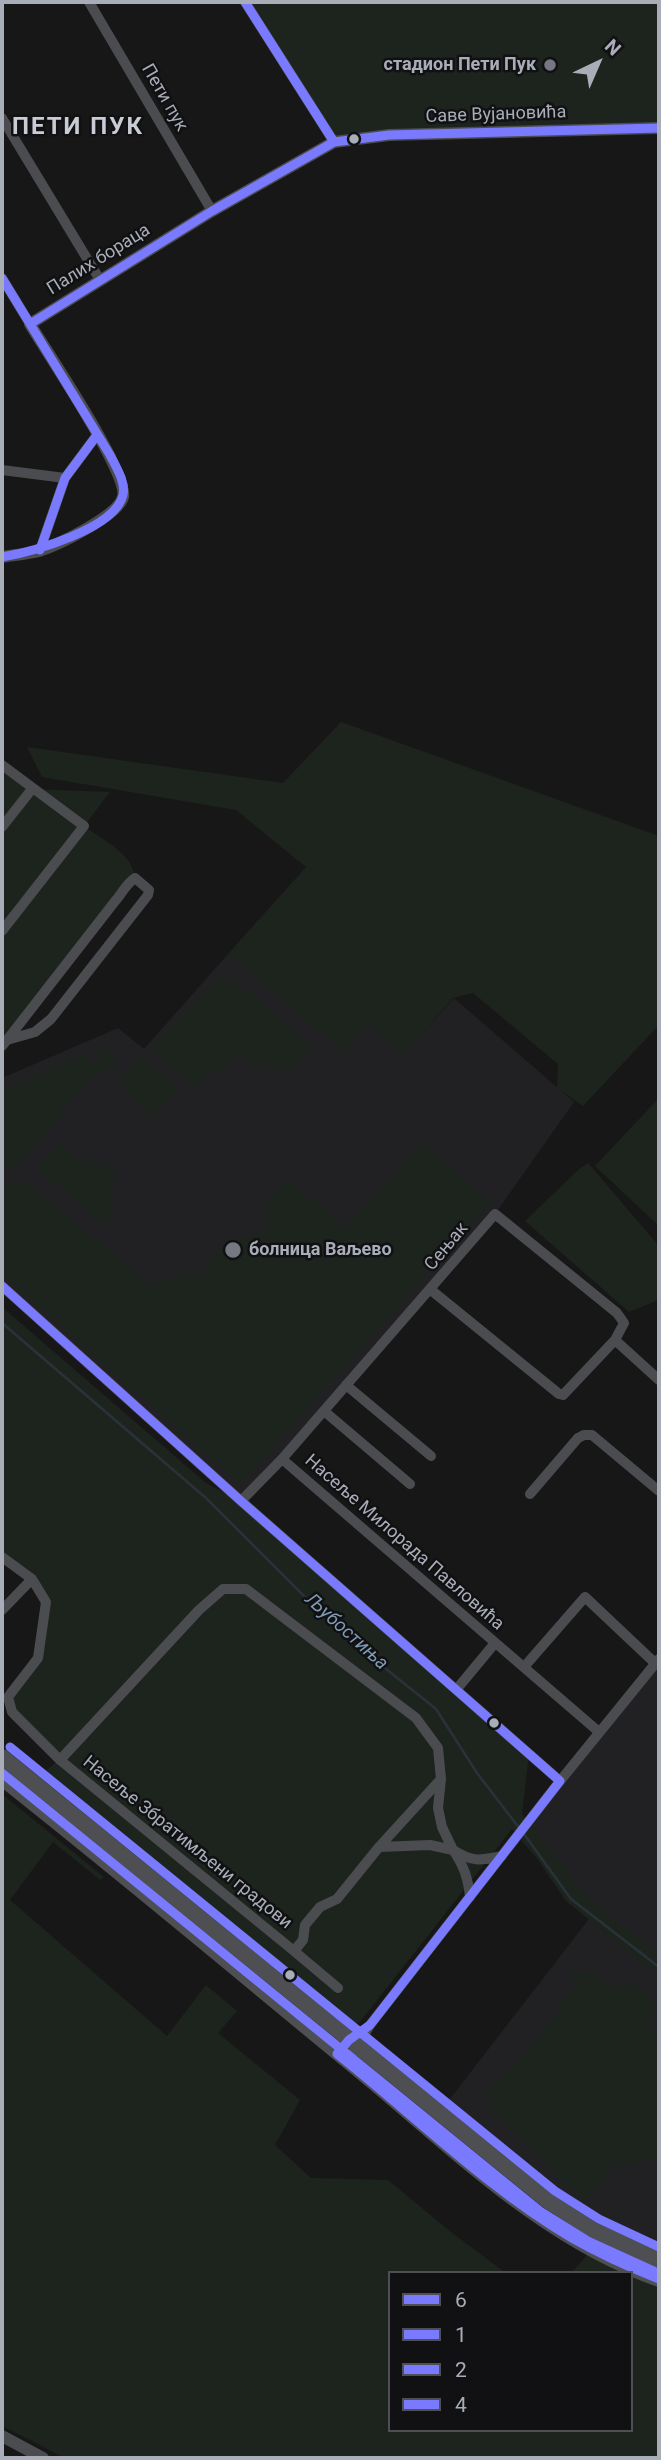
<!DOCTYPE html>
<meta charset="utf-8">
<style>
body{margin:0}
#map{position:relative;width:661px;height:2460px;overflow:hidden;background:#171717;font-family:Roboto,sans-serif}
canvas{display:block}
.frame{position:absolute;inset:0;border:4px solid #a8adb8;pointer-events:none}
.legend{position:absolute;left:388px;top:2271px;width:245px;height:161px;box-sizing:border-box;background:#111113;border:2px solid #4d4f55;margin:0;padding:9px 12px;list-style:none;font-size:21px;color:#a8adb8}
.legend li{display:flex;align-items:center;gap:14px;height:35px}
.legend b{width:35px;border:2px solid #4d4f55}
.north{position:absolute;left:563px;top:28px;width:70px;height:70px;-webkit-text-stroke:5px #111113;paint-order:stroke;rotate:44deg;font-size:19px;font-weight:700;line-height:28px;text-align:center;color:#a8adb8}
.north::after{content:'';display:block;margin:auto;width:24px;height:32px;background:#a8adb8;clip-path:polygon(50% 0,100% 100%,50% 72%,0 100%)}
</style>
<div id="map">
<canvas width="661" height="2460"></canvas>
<div class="frame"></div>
<ul class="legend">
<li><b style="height:9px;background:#7a7aff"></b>6</li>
<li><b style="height:9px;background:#7a7aff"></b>1</li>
<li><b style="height:9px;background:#7a7aff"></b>2</li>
<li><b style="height:9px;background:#7a7aff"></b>4</li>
</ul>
<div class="north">N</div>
</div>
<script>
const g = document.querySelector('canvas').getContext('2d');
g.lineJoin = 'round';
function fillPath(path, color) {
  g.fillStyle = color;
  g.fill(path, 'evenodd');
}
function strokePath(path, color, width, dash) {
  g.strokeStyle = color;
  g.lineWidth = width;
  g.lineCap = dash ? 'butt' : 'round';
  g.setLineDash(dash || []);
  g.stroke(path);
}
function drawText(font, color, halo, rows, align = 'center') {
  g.font = font + ' Roboto,sans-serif';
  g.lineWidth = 5;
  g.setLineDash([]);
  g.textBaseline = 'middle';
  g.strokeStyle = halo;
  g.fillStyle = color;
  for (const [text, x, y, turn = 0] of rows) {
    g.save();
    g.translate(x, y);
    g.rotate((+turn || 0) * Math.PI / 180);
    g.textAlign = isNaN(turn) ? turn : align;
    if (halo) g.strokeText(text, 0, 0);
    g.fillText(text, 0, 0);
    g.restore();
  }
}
fillPath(new Path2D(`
 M 228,954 L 344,1051 L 368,1024 L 404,1054 L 454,998 L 574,1102 L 495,1214 L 241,1501 L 2,1286 L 2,1078 L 118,1028 L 144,1049 Z
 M 659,1659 L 659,2260 L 593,2230 L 439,2113 L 592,1915 L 521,1830 Z`), '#212123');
fillPath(new Path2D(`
 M 245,2 L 659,2 L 659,128 L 334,142 Z
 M 341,722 L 659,836 L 659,1025 L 583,1106 L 557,1088 L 558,1064 L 473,993 L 453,998 L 404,1055 L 368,1025 L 344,1052 L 228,954 L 306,867 L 236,810 L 42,777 L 27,747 L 283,783 Z
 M 2,772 L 32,789 L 110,792 L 84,826 C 102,839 134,855 135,878 L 2,1046 Z
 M 222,978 L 235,981 L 309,1044 L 309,1049 L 291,1072 L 284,1066 L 279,1073 L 262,1064 L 257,1069 L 237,1053 L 219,1075 L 212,1070 L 197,1089 L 158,1056 L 155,1051 L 156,1045 L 215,979 Z
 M 102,1050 L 114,1051 L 115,1065 L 93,1078 L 83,1087 L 20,1164 L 2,1166 L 2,1091 L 84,1054 L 89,1063 L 101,1059 Z
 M 138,1060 L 145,1060 L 179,1089 L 153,1118 L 119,1085 L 119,1078 Z
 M 659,1098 L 659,1226 L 595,1166 Z
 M 423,1142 L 491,1202 L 240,1484 L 2,1275 L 2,1182 L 30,1185 L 151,1285 L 160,1285 L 180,1272 L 191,1279 L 209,1270 L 209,1255 L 265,1229 L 267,1204 L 285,1178 L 346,1228 Z
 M 60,1144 L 76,1157 L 116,1169 L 109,1197 L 113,1198 L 108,1220 L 104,1223 L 98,1221 L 42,1172 L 41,1164 Z
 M 588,1163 L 659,1246 L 658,1300 L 629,1312 L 525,1221 L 578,1170 Z
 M 2,1307 L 206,1483 L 241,1501 L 529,1754 L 522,1814 L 593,1902 L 659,1955 L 659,1977 L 566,1901 L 538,1860 L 512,1829 L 359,2023 L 351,2027 L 340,2027 L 38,1777 L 59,1760 L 12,1712 L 8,1697 L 38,1658 L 46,1602 L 32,1579 L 2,1557 Z
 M 2,1794 L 104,1877 L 100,1880 L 53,1842 L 10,1900 L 167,2036 L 206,1985 L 237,2011 L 218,2033 L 300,2100 L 275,2145 L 311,2178 L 388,2180 L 451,2232 L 506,2273 L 390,2273 L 390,2430 L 631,2430 L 631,2273 L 571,2273 L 592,2250 L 659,2277 L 659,2458 L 65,2458 L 2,2426 Z
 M 578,1971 L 589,1973 L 612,1986 L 633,1984 L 656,2003 L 647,2017 L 646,2024 L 659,2038 L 659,2158 L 612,2167 L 608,2171 L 596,2191 L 583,2201 L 488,2108 L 490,2087 L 517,2065 L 576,1985 L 569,1978 Z`), '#1d241e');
strokePath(new Path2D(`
 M 2,1323 L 206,1498 L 340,1632 L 436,1709 L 477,1773 L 520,1829
 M 524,1834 L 571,1899 L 659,1967`), '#2a3239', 2.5);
strokePath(new Path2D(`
 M 89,2 L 212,211
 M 245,2 L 334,142
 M 2,118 L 100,280
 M 2,278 L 30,324
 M 2,470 L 65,478
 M 40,550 L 65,478 L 97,435
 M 2,765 L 84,826 L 2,931
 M 2,827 L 32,789
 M 2,1046 L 7,1040 L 116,900 C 122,893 127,883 135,878 L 149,890 L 148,895 L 51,1019 L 35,1032 L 7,1040
 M 2,1286 L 241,1501 L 560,1781
 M 615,1340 L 659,1380
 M 346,1385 L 431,1456
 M 324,1411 L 410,1484
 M 282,1459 L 599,1732
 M 530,1494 L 578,1438 L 584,1435 L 592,1435 L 659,1491
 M 241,1501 L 282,1459 L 495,1214 L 617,1313 L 624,1323 L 615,1340 L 563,1395 L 559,1394 L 431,1290
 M 2,1557 L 32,1579 L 46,1602 L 38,1658 L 8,1697 L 12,1712 L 60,1760 L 294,1951
 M 2,1610 L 32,1579
 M 524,1667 L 585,1597 L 656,1664
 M 456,1690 L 495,1643
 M 60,1760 L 199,1610 L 223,1589 L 246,1589 L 416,1718 L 438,1748 L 441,1779 L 438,1808 L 442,1827 L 453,1850
 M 379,1847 L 430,1845 L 453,1850
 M 470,1897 C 468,1878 464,1866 453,1850 C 472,1862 479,1861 502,1856
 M 338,1988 L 294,1951 L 303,1940 L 305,1925 L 320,1907 L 337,1899 L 379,1847 L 440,1780
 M 348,2062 L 370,2025 L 560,1781 L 659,1659`), '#4b4c50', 10);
strokePath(new Path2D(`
 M 2,557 C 14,555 27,554 39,551 C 58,545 118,516 123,497 C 129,473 46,351 30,324 L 212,211 L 334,142 L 389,135 L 659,128
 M 2,2436 L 43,2458`), '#4b4c50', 12);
strokePath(new Path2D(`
 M 2,1757 L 548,2201 L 593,2230 L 659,2260
 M 2,1778 C 126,1876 247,1978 370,2079 C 460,2154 547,2240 659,2279`), '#4d4f52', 16);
strokePath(new Path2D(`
 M 2,1286 L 241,1501 L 560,1781
 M 560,1781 L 370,2025 L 349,2040 L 337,2054 C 414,2115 487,2188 572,2238 C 600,2254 629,2267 659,2279`), '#7a7aff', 9);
strokePath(new Path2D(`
 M 245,2 L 334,142
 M 2,278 L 110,455 C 116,467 126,482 123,495 C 115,529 32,552 2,557
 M 30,324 L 212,211 L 334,142 L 389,135 L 659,128
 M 40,550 L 65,478 L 97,435`), '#7a7aff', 9);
strokePath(new Path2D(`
 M 2,1773 L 540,2211 L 588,2241 L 654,2271`), '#7a7aff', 9);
strokePath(new Path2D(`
 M 10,1747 L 555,2191 L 599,2219 L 659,2247`), '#7a7aff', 9);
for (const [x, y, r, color] of [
 [550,65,7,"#757880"],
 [354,139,6,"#a8adb8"],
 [233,1250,9,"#757880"],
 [494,1723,6,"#a8adb8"],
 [290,1975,6,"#a8adb8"]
]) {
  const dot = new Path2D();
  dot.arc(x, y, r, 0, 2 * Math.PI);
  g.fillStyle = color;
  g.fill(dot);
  strokePath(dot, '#111113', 2.5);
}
drawText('bold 18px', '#a8adb8', '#111113', [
 ["стадион Пети Пук",536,65],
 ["болница Ваљево",249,1250,"left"]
], 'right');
drawText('18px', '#a8adb8', '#111113', [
 ["Пети пук",164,98,60],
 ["Саве Вујановића",496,115,-2],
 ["Палих бораца",99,260,-32],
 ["Сењак",447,1247,-50],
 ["Насеље Милорада Павловића",404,1543,41],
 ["Насеље Збратимљени градови",187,1843,39]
]);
drawText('italic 19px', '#7f9bb3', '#111113', [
 ["Љубостиња",346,1632,42]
]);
g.letterSpacing = '2px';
drawText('bold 24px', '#c9ccd4', '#111113', [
 ["ПЕТИ ПУК",78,128]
]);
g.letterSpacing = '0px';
</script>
